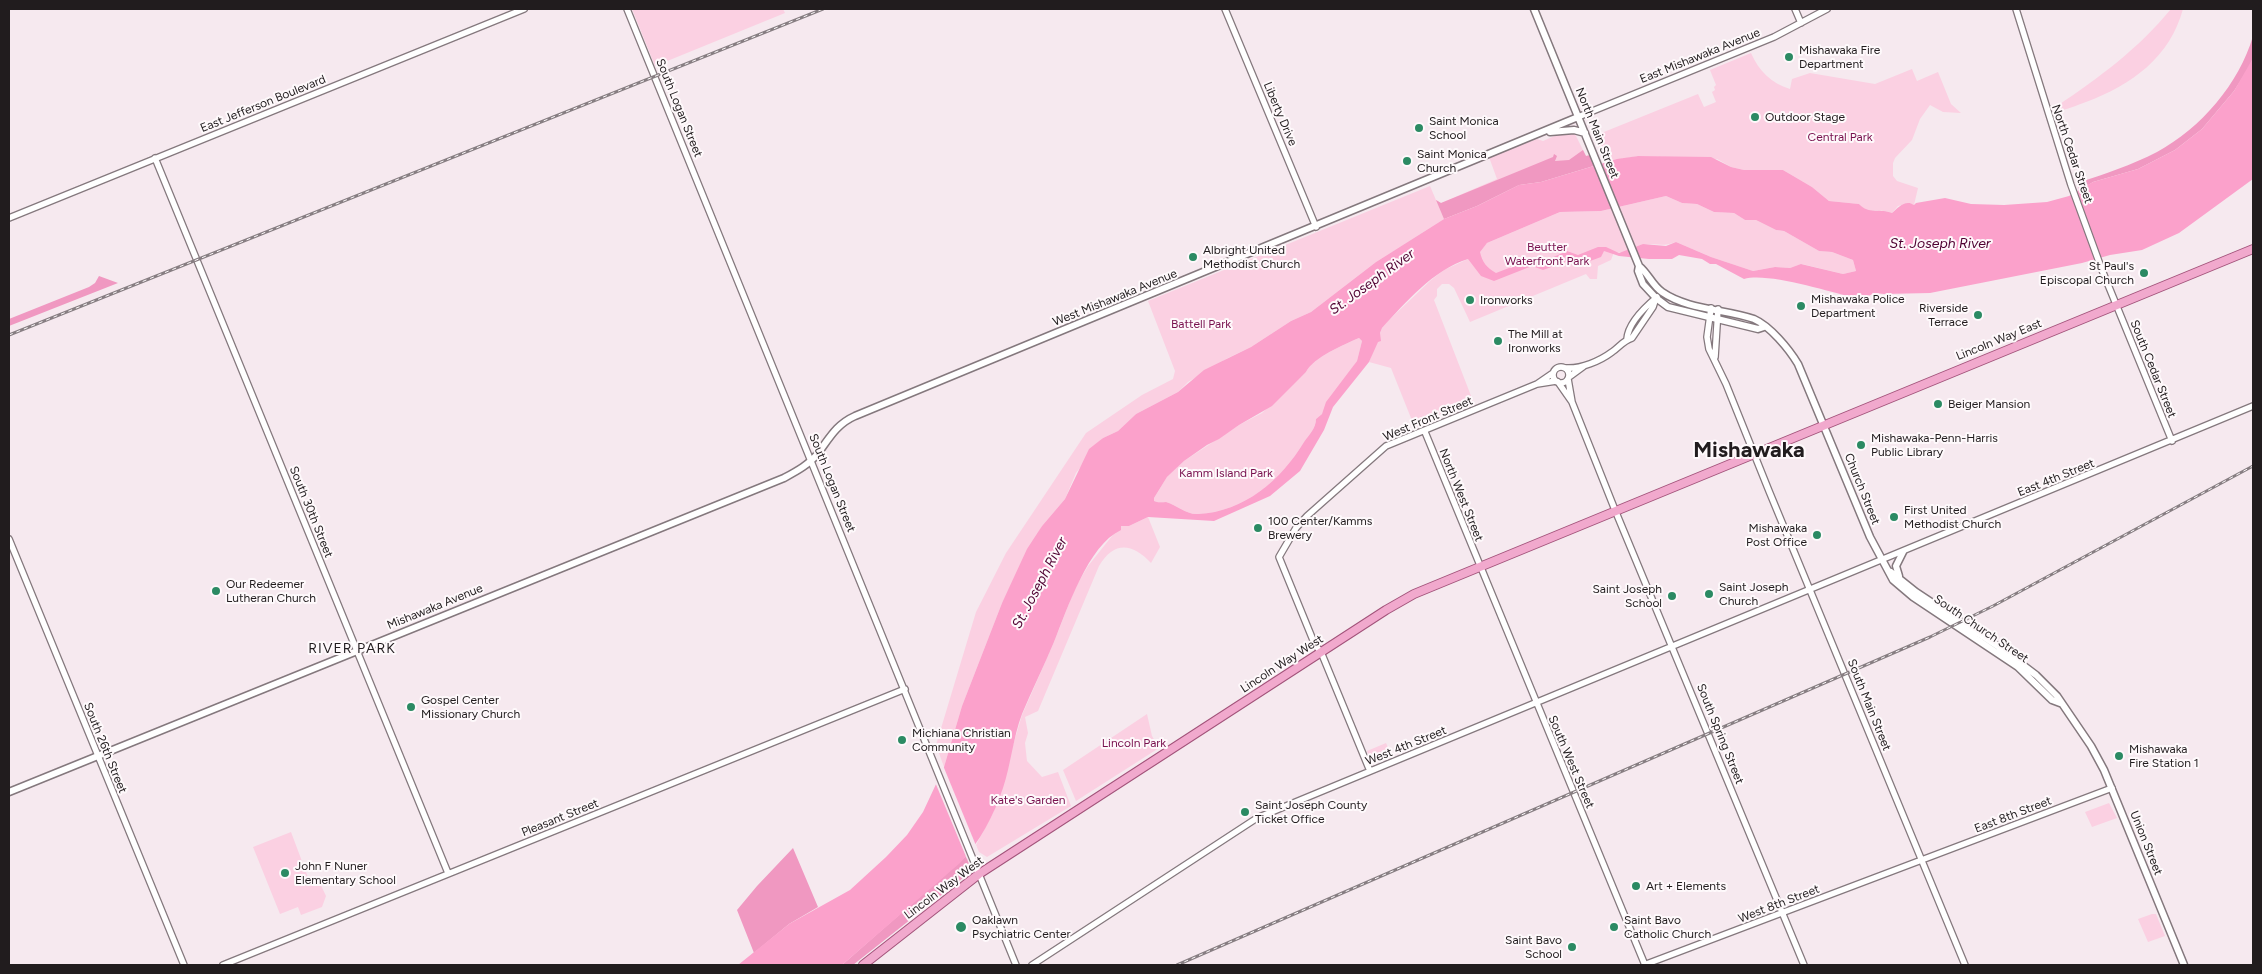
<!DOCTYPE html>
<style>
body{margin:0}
#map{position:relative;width:2262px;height:974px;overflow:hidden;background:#f6e9ef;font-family:Figtree,sans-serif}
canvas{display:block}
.frame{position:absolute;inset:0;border:10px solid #211c1e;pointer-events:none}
</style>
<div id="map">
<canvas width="2262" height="974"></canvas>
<div class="frame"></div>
</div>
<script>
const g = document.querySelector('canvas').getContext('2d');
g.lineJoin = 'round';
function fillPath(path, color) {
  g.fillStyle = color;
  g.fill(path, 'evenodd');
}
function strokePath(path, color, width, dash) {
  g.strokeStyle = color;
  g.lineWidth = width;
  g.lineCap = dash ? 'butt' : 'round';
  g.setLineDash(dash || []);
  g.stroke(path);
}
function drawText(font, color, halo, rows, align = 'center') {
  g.font = font + ' Figtree,sans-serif';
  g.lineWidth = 4;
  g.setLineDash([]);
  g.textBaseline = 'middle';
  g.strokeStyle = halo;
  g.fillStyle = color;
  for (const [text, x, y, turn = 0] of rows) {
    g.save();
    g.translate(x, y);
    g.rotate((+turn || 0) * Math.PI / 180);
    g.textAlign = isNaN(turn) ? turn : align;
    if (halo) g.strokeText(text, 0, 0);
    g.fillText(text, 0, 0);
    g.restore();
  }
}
fillPath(new Path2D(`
 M 632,9 L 783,9 L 785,13 L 655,66 Z
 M 2171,9 L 2183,9 C 2170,57 2132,85 2086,102 C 2077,105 2067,110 2057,111 L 2057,106 C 2100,77 2138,49 2171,9 Z
 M 1751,53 C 1759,71 1771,83 1790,89 L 1792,79 L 1810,73 L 1875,84 L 1912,69 L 1917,81 L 1938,72 L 1951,104 L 1961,113 L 1943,112 L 1930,105 L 1920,119 L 1912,140 L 1895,158 L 1893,163 L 1893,176 L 1897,181 L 1918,188 L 1914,205 L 1909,203 L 1898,206 L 1892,213 C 1881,208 1869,215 1859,204 L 1829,201 L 1812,187 L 1783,170 L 1744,170 L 1731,167 L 1717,159 L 1638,156 L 1605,162 L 1594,136 L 1698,94 L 1704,107 L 1716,102 L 1712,92 L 1715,90 L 1714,87 L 1716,85 L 1710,70 Z
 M 1559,134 L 1575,134 L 1586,156 L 1444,219 L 1376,262 L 1311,312 L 1291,321 L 1251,347 L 1228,358 L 1188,382 L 1178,392 L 1136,414 L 1118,431 L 1103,438 L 1076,473 L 1065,499 L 1042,526 L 1002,603 L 962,706 L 944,767 L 936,745 L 976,612 L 1006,553 L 1086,433 L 1142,395 L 1173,379 L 1175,371 L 1148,301 L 1430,186 L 1436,200 L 1441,203 L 1497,179 L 1489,157 L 1537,139 L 1543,141 Z
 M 1666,196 L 1682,203 L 1697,204 L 1714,212 L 1734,213 L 1745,220 L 1756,220 L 1776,230 L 1784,231 L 1819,251 L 1832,252 L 1853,260 L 1856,271 L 1843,274 L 1802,264 L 1790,268 L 1775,267 L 1753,271 L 1711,257 L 1676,242 C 1661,248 1653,242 1641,245 C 1632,248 1625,254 1614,252 L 1611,260 L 1598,266 L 1597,279 L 1590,279 L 1586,274 L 1470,322 L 1454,288 L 1449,284 L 1442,284 L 1437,289 L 1437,296 L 1434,300 L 1473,401 L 1431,418 L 1415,428 L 1391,368 L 1369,362 L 1382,328 L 1388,321 L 1431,280 L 1444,270 L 1468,259 L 1487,243 L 1560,212 L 1601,211 Z
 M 1359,338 L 1362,341 L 1357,361 L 1322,414 L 1316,419 C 1316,428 1309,435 1304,442 C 1281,480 1244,512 1198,514 C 1187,515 1176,505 1166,502 C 1162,502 1158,503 1154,501 L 1154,498 L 1167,477 L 1184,461 L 1239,425 L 1262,413 L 1306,372 C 1314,357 1343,345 1359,338 Z
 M 1148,517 L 1160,547 L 1151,563 C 1132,543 1114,541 1099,566 L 1038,711 L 1025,717 L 1028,733 L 1025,743 L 1027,761 L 1042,777 L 1058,772 L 1071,806 L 987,857 L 979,852 L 976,845 L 993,813 L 1022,715 L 1054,642 L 1075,588 L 1088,566 L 1120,526 L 1129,526 Z
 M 1147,714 L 1152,736 L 1159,748 L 1076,801 L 1063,770 Z
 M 1386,743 L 1392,756 L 1372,764 L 1367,751 Z
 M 2109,803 L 2117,818 L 2092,827 L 2085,812 Z
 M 291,832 L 309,880 L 317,877 L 326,896 L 322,907 L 301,915 L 298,907 L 280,914 L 253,847 Z
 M 2152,914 L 2156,914 L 2165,936 L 2148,942 L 2138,919 Z`), '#fbd0e2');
fillPath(new Path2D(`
 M 2253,36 L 2253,58 L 2250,66 L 2234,91 L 2202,129 L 2175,150 L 2138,169 L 2093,182 L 2079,191 L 2078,183 C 2104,174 2132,165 2157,152 C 2201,128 2239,84 2253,36 Z
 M 1583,150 L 1586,156 L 1593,154 L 1597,165 L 1541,182 L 1519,185 L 1477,206 L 1444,219 L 1436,200 L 1441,203 L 1553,157 L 1554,154 L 1557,156 L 1555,161 L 1569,160 Z
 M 99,276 L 118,283 L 9,326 L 9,319 L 89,287 L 95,283 Z
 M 793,848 L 818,907 L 789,924 L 754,953 L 737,910 L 757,886 Z
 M 966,856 L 970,867 L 968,874 L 853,965 L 842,965 Z`), '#f098c1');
fillPath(new Path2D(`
 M 2253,58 L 2253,179 L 2179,233 L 2142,250 L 2110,255 L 2082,263 L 1930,293 L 1884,294 L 1875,293 L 1861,299 L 1859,295 L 1852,297 C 1826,291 1767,272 1744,279 L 1716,264 L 1710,264 L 1702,259 L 1679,255 L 1672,259 L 1649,259 L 1619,256 L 1604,251 L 1601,257 L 1582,264 L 1571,260 L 1543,270 L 1532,266 L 1494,281 L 1481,276 L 1468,259 C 1433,270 1406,302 1382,328 L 1380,333 L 1381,341 L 1378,342 L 1369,362 L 1333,407 L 1324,430 L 1300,471 L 1270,496 L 1214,521 L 1148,517 L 1129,526 L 1121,526 L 1121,530 C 1088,545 1067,610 1054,642 C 1044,666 1032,690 1022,714 C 1013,738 1011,764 1003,788 C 994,815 980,842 960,863 L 842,965 L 738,965 L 789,924 L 850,890 L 886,857 L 907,835 L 923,812 L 944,767 L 962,706 L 1002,603 L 1027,549 L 1042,526 L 1065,499 L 1089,449 L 1103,438 L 1118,431 L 1136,414 L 1178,392 L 1204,370 L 1251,347 L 1291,321 L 1311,312 L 1376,262 L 1444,219 L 1477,206 L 1519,185 L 1541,182 L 1617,159 L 1638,156 L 1711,157 L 1731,167 L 1744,170 L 1783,170 L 1812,187 L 1829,201 L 1859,204 C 1869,215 1881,208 1892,213 C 1898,207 1906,199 1914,205 L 1916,203 L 1945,198 L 1971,204 L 2004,205 L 2047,202 L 2069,196 L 2093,182 L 2138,169 L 2175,150 L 2202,129 L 2234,91 ZM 1666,196 L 1682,203 L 1697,204 L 1714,212 L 1734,213 L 1745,220 L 1756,220 L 1776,230 L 1784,231 L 1819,251 L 1832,252 L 1853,260 L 1856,271 L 1843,274 L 1801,264 L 1790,268 L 1775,267 L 1753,271 L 1711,257 L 1676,242 L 1666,246 L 1643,244 L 1619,253 L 1606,247 L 1598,247 L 1578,255 L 1567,251 L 1540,263 L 1529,258 L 1513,266 L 1512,268 L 1509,268 L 1496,273 C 1487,268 1482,262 1480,252 L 1487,243 L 1560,212 L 1601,211 ZM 1359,338 L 1362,341 L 1357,361 L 1326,402 L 1322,414 L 1316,419 C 1316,428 1309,435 1304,442 C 1281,480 1244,512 1198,514 C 1187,515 1176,505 1166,502 C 1162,502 1158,503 1154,501 L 1154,498 L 1167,477 L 1184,461 L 1207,445 L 1219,439 L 1239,425 L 1272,406 L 1306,372 C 1314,357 1343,345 1359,338 Z`), '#fba1cb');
fillPath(new Path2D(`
 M 942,763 L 977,848 L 967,859 L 935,782 Z`), '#f6e9ef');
const tertiary = new Path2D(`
 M 627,9 L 1016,965
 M 1225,9 L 1316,227
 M 1795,9 L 1801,23
 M 2016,9 L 2071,185 L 2102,270 L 2172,441
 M 1578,117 L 1774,37 L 1827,9
 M 155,158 L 448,873
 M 9,218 L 524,9
 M 1711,308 L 1707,337 L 1709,349 L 1726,384 L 1769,491 L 1965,965
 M 1627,339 C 1628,323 1645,307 1657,297
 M 1715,357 L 1718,309
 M1553 375a8 8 0 1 1 16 0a8 8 0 1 1-16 0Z
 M 1566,368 C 1581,369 1600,361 1612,352 C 1618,348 1624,340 1632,338 L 1653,307 L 1656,298
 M 1569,377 L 1584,366
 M 1568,379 L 1572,402 L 1615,510 L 1804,965
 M 1558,382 L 1572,402
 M 1537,384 L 1553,373
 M 1425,432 L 1645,965
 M 9,539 L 184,965
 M 1370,771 L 1321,652 L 1315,645 L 1279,557 L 1296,528 L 1307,516 L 1386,446 L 1537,384 L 1556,381
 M 223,965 L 905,689
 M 1032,965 L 1257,818 L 2253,406
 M 1644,965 L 2112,788`);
const secondary = new Path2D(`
 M 1534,9 L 1639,266 C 1648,273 1652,285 1662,292 C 1688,310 1725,309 1754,319 C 1770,326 1789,349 1798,364 L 1870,537 L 1893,580 L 1913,597 L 2018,667 L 2052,700 L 2060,703
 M 1550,132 L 1574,130 L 1585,133
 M 1639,266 L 1638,271 L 1643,284 L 1656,298 L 1668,307 L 1758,329 L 1764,327
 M 1891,572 L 1916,592 L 1999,647 L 2036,675 L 2057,696 L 2091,746 L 2104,770 L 2184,965
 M 1899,576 L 1896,566 L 1903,552
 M 9,792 L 784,478 C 797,471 810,464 819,452 C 830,437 837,424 855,416 L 1578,117`);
const primary = new Path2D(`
 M 863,965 L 979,874 L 1386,610 L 1414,594 L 2253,249`);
strokePath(tertiary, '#84787d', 8);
strokePath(secondary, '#84787d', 9);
strokePath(primary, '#a2537a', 10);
strokePath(tertiary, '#fff', 5.5);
strokePath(secondary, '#fff', 6);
strokePath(primary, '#f1a9cd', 8);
const rail = new Path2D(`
 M 9,335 L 823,9
 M 1177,965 L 1930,637 L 1993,606 L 2253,466`);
strokePath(rail, '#877e82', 3);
strokePath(rail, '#fef9fb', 1, [4]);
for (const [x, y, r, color] of [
 [1789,57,5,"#2b8a63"],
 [1755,117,5,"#2b8a63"],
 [1419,128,5,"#2b8a63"],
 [1407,161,5,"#2b8a63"],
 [1193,257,5,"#2b8a63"],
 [2144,273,5,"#2b8a63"],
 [1470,300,5,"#2b8a63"],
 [1801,306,5,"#2b8a63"],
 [1978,315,5,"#2b8a63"],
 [1498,341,5,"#2b8a63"],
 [1938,404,5,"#2b8a63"],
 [1861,445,5,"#2b8a63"],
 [1894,517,5,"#2b8a63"],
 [1258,528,5,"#2b8a63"],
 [1817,535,5,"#2b8a63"],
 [216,591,5,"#2b8a63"],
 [1709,594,5,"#2b8a63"],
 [1672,596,5,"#2b8a63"],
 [411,707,5,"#2b8a63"],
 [902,740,5,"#2b8a63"],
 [2119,756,5,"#2b8a63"],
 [1245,812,5,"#2b8a63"],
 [285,873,5,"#2b8a63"],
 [1636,886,5,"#2b8a63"],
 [961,927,6,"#2b8a63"],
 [1614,927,5,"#2b8a63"],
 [1572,947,5,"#2b8a63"]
]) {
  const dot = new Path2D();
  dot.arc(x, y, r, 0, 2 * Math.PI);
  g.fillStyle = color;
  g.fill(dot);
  strokePath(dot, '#fef9fb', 2);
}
drawText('12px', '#211c1e', '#fef9fb', [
 ["Mishawaka Fire",1799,50],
 ["Department",1799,64],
 ["Outdoor Stage",1765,117],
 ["Saint Monica",1429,121],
 ["School",1429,135],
 ["Saint Monica",1417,154],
 ["Church",1417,168],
 ["Albright United",1203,250],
 ["Methodist Church",1203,264],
 ["St Paul's",2134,266,"right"],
 ["Episcopal Church",2134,280,"right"],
 ["Mishawaka Police",1811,299],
 ["Department",1811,313],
 ["Ironworks",1480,300],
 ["Riverside",1968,308,"right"],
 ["Terrace",1968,322,"right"],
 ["The Mill at",1508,334],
 ["Ironworks",1508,348],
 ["Beiger Mansion",1948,404],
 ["Mishawaka-Penn-Harris",1871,438],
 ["Public Library",1871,452],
 ["First United",1904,510],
 ["Methodist Church",1904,524],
 ["100 Center/Kamms",1268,521],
 ["Brewery",1268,535],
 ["Mishawaka",1807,528,"right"],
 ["Post Office",1807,542,"right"],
 ["Our Redeemer",226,584],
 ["Lutheran Church",226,598],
 ["Saint Joseph",1719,587],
 ["Church",1719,601],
 ["Saint Joseph",1662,589,"right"],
 ["School",1662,603,"right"],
 ["Gospel Center",421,700],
 ["Missionary Church",421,714],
 ["Michiana Christian",912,733],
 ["Community",912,747],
 ["Mishawaka",2129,749],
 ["Fire Station 1",2129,763],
 ["Saint Joseph County",1255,805],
 ["Ticket Office",1255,819],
 ["John F Nuner",295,866],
 ["Elementary School",295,880],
 ["Art + Elements",1646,886],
 ["Oaklawn",972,920],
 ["Psychiatric Center",972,934],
 ["Saint Bavo",1624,920],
 ["Catholic Church",1624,934],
 ["Saint Bavo",1562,940,"right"],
 ["School",1562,954,"right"]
], 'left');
drawText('12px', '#211c1e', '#fef9fb', [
 ["East Mishawaka Avenue",1700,56,-22],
 ["East Jefferson Boulevard",263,104,-22],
 ["South Logan Street",679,108,68],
 ["Liberty Drive",1280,114,67],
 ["North Main Street",1597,133,68],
 ["North Cedar Street",2072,154,71],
 ["West Mishawaka Avenue",1115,298,-22],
 ["Lincoln Way East",1999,340,-22],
 ["South Cedar Street",2153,369,68],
 ["West Front Street",1428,419,-23],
 ["East 4th Street",2056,478,-22],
 ["South Logan Street",832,483,68],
 ["Church Street",1862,489,68],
 ["North West Street",1461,495,68],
 ["South 30th Street",311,512,68],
 ["Mishawaka Avenue",435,607,-22],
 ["South Church Street",1981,629,34],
 ["Lincoln Way West",1282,664,-33],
 ["South Main Street",1869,705,68],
 ["South Spring Street",1720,734,68],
 ["West 4th Street",1406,746,-22],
 ["South 26th Street",105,748,68],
 ["South West Street",1571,762,67],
 ["East 8th Street",2013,815,-21],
 ["Pleasant Street",560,818,-22],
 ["Union Street",2146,843,68],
 ["Lincoln Way West",944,888,-37],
 ["West 8th Street",1779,904,-21]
]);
drawText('12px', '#78104e', '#fef9fb', [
 ["Central Park",1840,137],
 ["Beutter",1547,247],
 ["Waterfront Park",1547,261],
 ["Battell Park",1201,324],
 ["Kamm Island Park",1226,473],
 ["Lincoln Park",1134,743],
 ["Kate's Garden",1028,800]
]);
drawText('italic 14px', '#4f0031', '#fef9fb', [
 ["St. Joseph River",1940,244],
 ["St. Joseph River",1372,282,-36],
 ["St. Joseph River",1040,583,-62]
]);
g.letterSpacing = '1px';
drawText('14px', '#211c1e', '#fef9fb', [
 ["RIVER PARK",352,649]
]);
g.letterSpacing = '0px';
drawText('bold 22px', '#211c1e', '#fef9fb', [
 ["Mishawaka",1749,451]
]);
</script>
